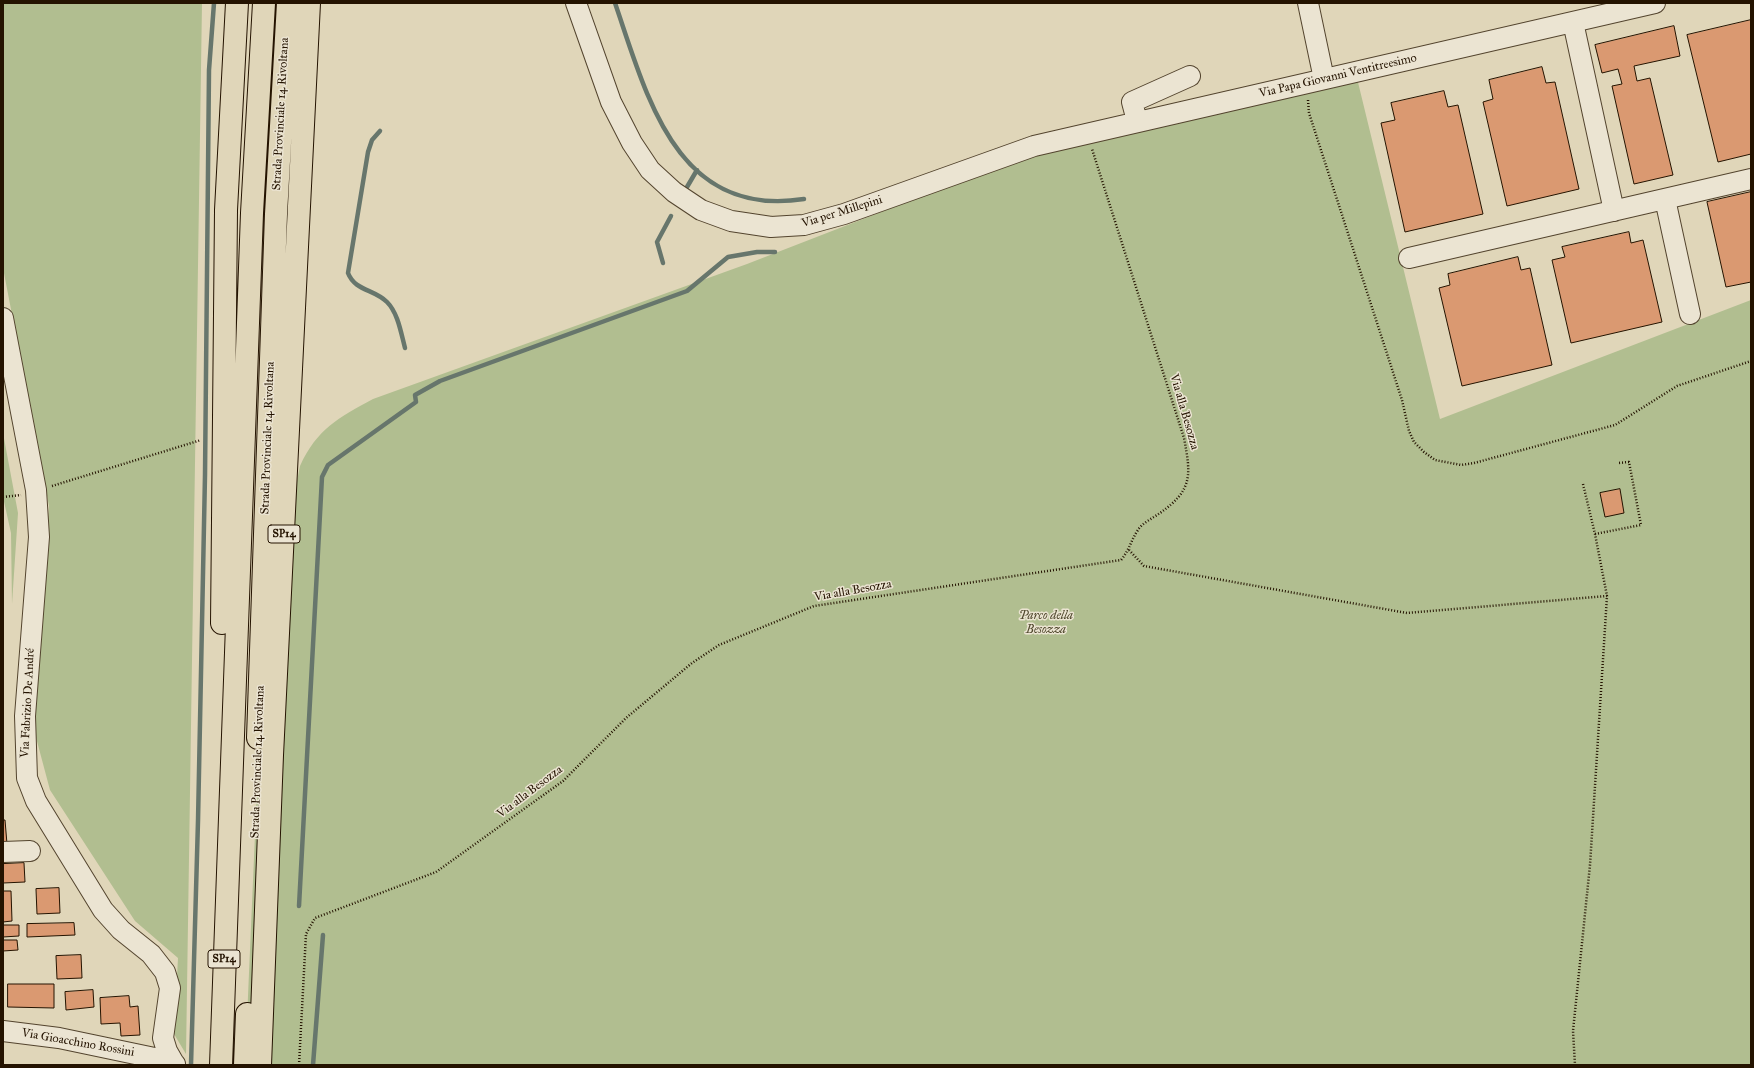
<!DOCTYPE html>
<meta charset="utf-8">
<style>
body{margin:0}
#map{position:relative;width:1754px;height:1068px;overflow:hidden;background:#e0d6b9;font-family:"IM FELL Great Primer",serif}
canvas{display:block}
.frame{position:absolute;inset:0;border:4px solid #241300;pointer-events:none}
</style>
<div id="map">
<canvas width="1754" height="1068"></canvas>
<div class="frame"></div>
</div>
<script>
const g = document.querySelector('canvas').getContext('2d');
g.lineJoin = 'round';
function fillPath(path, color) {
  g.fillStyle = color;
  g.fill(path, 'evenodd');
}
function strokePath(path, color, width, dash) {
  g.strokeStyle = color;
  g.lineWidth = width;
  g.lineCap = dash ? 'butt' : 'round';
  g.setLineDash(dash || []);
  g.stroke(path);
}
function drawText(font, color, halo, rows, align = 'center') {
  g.font = font + ' "IM FELL Great Primer",serif';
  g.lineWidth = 3;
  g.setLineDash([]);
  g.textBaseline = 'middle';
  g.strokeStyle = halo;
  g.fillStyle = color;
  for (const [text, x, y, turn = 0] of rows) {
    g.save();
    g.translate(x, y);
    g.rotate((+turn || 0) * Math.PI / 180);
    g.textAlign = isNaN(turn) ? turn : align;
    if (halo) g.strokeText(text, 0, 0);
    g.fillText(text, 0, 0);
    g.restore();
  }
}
fillPath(new Path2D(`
 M 3,3 L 202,3 L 186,1054 L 174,1034 L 178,958 L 135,921 L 50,790 L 34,730 L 49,506 L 3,268 Z
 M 1355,70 L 1440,419 L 1751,300 L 1751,1065 L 245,1065 L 263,650 L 300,466 C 317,429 338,418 373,399 L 747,264 L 1064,141 Z
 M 3,433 L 18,513 L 12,604 L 11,533 L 3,497 Z`), '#b1be90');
strokePath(new Path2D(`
 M 615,3 C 647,96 676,219 804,199
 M 380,131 L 372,140 L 368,152 L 348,273 C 355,291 374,289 387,302 C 398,313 401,333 405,348
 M 687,187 L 697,170
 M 663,263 L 657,242 L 671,216
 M 299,906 L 322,477 L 328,465 L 416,402 L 415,395 L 440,381 L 687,291 L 728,257 L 757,252 L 775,252
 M 191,1065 L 198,821 L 205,475 L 209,70 L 214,3
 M 313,1065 L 323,935`), '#67766c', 4.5);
const building = new Path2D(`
 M 1751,20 L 1751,154 L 1718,162 L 1687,35 Z
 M 1674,26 L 1680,56 L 1634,66 L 1637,81 L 1650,78 L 1673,175 L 1634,184 L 1612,86 L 1622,84 L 1618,69 L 1602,73 L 1595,45 Z
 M 1542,67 L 1546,83 L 1555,82 L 1579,189 L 1507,206 L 1483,102 L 1493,99 L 1489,80 Z
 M 1444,91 L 1448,107 L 1458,105 L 1483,214 L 1405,232 L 1381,123 L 1395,120 L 1391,103 Z
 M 1751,192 L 1751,282 L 1726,287 L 1707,202 Z
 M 1629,232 L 1631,243 L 1643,240 L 1662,322 L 1571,343 L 1552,260 L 1565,257 L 1562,247 Z
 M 1518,257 L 1521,270 L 1530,268 L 1552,365 L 1462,386 L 1439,288 L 1450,285 L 1448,274 Z
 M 1620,489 L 1624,513 L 1605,517 L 1600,493 Z
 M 3,820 L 5,820 L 7,844 L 3,844 Z
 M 24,863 L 25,882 L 3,883 L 3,864 Z
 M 59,888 L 60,913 L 37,914 L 36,889 Z
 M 3,891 L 11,891 L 12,921 L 3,922 Z
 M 74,923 L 75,935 L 27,937 L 27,924 Z
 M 3,925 L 19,925 L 19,936 L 3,937 Z
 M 3,940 L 17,940 L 18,950 L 3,951 Z
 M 81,955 L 82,978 L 57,979 L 56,956 Z
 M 8,984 L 54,984 L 54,1008 L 8,1007 Z
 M 93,990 L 94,1007 L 66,1010 L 65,992 Z
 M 129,996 L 130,1007 L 138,1006 L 140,1035 L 121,1036 L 120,1023 L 101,1024 L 100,998 Z`);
fillPath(building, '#da9971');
strokePath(building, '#241300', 1);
const minor = new Path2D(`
 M 576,3 L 611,102 L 632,143 L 650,170 L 674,192 L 701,210 L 731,221 L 771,227 L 804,225 L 844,214 L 1034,146 L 1655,3
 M 1308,3 L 1324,79
 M 1573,22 L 1614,211
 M 1137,121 L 1132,102 L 1190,76
 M 1665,199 L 1690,314
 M 1409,258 L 1751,179
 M 3,318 L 36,490 L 39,537 L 25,716 L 27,778 L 36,801 L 103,910 L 121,930 L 151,954 L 165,972 L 170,988 L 163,1038 L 167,1051 L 175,1065
 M 3,852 L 30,851
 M 3,1031 L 59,1038 L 164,1060 L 175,1064`);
const highway = new Path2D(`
 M 222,623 L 226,210 L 237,3
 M 258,738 L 276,214 L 288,3
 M 221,1065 L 252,213 L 264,3
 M 245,1065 L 247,1014
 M 260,1065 L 272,755 L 309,3`);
strokePath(minor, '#53442e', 22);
strokePath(highway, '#241300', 24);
strokePath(new Path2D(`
 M 1308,100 L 1309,113 L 1402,400 L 1409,431 L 1414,442 L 1424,452 L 1435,460 L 1461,465 L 1474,463 L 1615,425 L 1677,386 L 1751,361
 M 1583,484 L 1595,534 L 1607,596
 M 52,486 L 201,440
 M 3,497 L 21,495
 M 1595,534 L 1641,525 L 1629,462 L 1618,463
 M 1129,550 L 1144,566 L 1407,613 L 1607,596 L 1590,865 L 1573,1031 L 1575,1065
 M 299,1065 L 306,934 L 315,918 L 436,872 L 563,781 L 626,718 L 692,663 L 719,645 L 814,606 L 1121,560 C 1130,549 1131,540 1138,530 C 1142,523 1153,518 1160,513 C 1193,490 1191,475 1184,438 L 1092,149`), '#241300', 2.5, [1, 2]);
strokePath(minor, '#ebe4d2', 20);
strokePath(highway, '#e0d6b9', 22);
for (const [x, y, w] of [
 [284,534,32],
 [224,959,32]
]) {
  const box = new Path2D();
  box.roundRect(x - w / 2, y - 9, w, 18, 3);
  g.fillStyle = '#ebe4d2';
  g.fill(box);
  strokePath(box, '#241300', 1);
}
drawText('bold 11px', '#241300', null, [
 ["SP14",284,534],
 ["SP14",224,959]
]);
drawText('12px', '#241300', '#ebe4d2', [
 ["Via Papa Giovanni Ventitreesimo",1338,76,-13],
 ["Strada Provinciale 14 Rivoltana",281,114,-87],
 ["Via per Millepini",842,212,-17],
 ["Via alla Besozza",1184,412,74],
 ["Strada Provinciale 14 Rivoltana",268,438,-88],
 ["Via alla Besozza",853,591,-10],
 ["Via Fabrizio De André",28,703,-87],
 ["Strada Provinciale 14 Rivoltana",258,762,-88],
 ["Via alla Besozza",530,792,-37],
 ["Via Gioacchino Rossini",78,1043,10]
]);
drawText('italic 12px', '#4e462b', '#ebe4d2', [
 ["Parco della",1046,616],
 ["Besozza",1046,630]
]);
</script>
